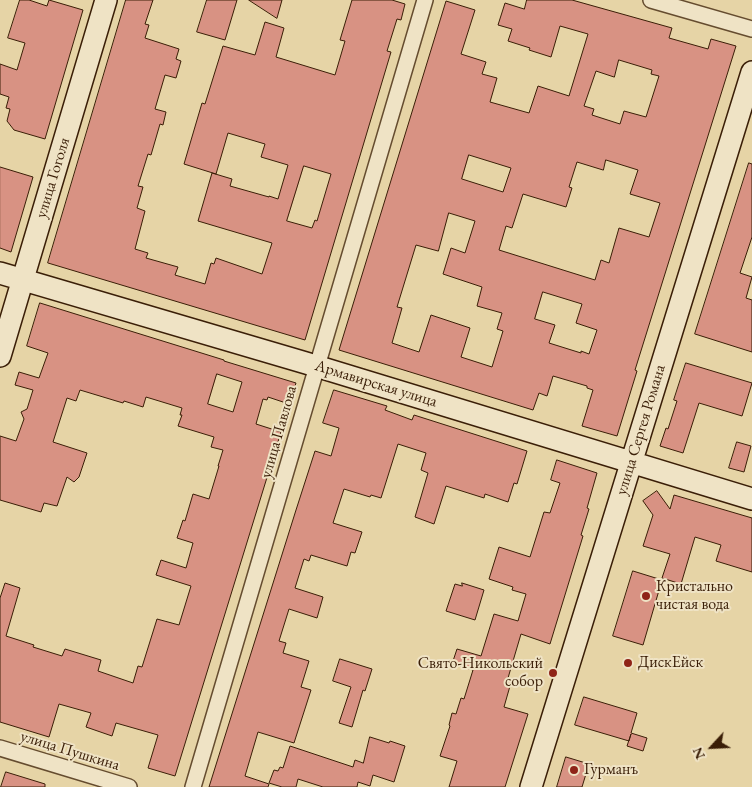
<!DOCTYPE html>
<meta charset="utf-8">
<style>
body{margin:0}
#map{position:relative;width:752px;height:787px;overflow:hidden;background:#e6d4a6;font-family:"EB Garamond",serif}
canvas{display:block}
.north{position:absolute;left:687px;top:722px;width:50px;height:50px;-webkit-text-stroke:4px #efe3c5;paint-order:stroke;rotate:245deg;font-size:14px;font-weight:700;line-height:20px;text-align:center;color:#3a1e07}
.north::after{content:'';display:block;margin:auto;width:18px;height:22px;background:#3a1e07;clip-path:polygon(50% 0,100% 100%,50% 72%,0 100%)}
</style>
<div id="map">
<canvas width="752" height="787"></canvas>
<div class="north">N</div>
</div>
<script>
const g = document.querySelector('canvas').getContext('2d');
g.lineJoin = 'round';
function fillPath(path, color) {
  g.fillStyle = color;
  g.fill(path, 'evenodd');
}
function strokePath(path, color, width, dash) {
  g.strokeStyle = color;
  g.lineWidth = width;
  g.lineCap = dash ? 'butt' : 'round';
  g.setLineDash(dash || []);
  g.stroke(path);
}
function drawText(font, color, halo, rows, align = 'center') {
  g.font = font + ' "EB Garamond",serif';
  g.lineWidth = 4;
  g.setLineDash([]);
  g.textBaseline = 'middle';
  g.strokeStyle = halo;
  g.fillStyle = color;
  for (const [text, x, y, turn = 0] of rows) {
    g.save();
    g.translate(x, y);
    g.rotate((+turn || 0) * Math.PI / 180);
    g.textAlign = isNaN(turn) ? turn : align;
    if (halo) g.strokeText(text, 0, 0);
    g.fillText(text, 0, 0);
    g.restore();
  }
}
const building = new Path2D(`
 M 20,0 L 29,0 L 47,6 L 49,0 L 83,10 L 45,139 L 14,130 L 7,121 L 10,109 L 6,108 L 9,97 L 0,94 L 0,64 L 17,70 L 25,43 L 8,38 Z
 M 126,0 L 153,0 L 145,24 L 149,25 L 145,38 L 179,49 L 176,59 L 181,61 L 176,78 L 165,75 L 155,109 L 166,112 L 163,125 L 160,124 L 151,155 L 148,154 L 138,186 L 143,187 L 137,208 L 145,211 L 135,249 L 148,253 L 146,258 L 178,267 L 175,275 L 205,284 L 211,263 L 214,264 L 216,258 L 262,274 L 272,243 L 198,221 L 212,173 L 232,179 L 230,186 L 269,197 L 269,196 L 278,199 L 288,165 L 261,157 L 265,144 L 228,133 L 216,174 L 184,164 L 202,103 L 205,104 L 223,46 L 255,55 L 265,22 L 284,28 L 276,57 L 335,75 L 345,41 L 340,40 L 352,0 L 392,0 L 405,4 L 401,20 L 397,19 L 387,51 L 391,52 L 305,340 L 48,263 ZM 304,166 L 331,174 L 317,221 L 315,220 L 312,228 L 287,221 Z
 M 207,0 L 237,0 L 225,40 L 197,32 Z
 M 249,0 L 282,0 L 277,18 Z
 M 527,0 L 572,0 L 672,28 L 669,38 L 708,49 L 711,39 L 736,46 L 635,370 L 637,371 L 617,436 L 582,426 L 593,390 L 587,388 L 587,386 L 553,376 L 547,396 L 539,393 L 533,410 L 339,350 L 446,1 L 475,10 L 461,54 L 486,62 L 482,74 L 497,78 L 490,102 L 529,113 L 538,86 L 569,96 L 588,34 L 560,26 L 551,57 L 529,50 L 530,48 L 508,41 L 512,29 L 498,25 L 505,3 L 524,9 ZM 619,60 L 652,70 L 651,74 L 659,76 L 646,117 L 624,111 L 620,124 L 592,115 L 594,109 L 584,106 L 596,71 L 614,77 ZM 469,155 L 511,168 L 503,192 L 462,179 ZM 606,160 L 638,170 L 630,194 L 660,203 L 649,237 L 619,228 L 609,263 L 601,260 L 595,280 L 499,250 L 506,226 L 512,228 L 523,194 L 566,207 L 572,188 L 569,187 L 577,162 L 603,170 ZM 449,213 L 475,221 L 465,253 L 451,248 L 443,274 L 482,287 L 477,306 L 502,313 L 497,329 L 503,331 L 492,367 L 461,357 L 470,328 L 431,315 L 419,352 L 392,343 L 402,308 L 397,307 L 416,245 L 438,251 ZM 543,292 L 582,304 L 576,323 L 597,330 L 589,354 L 581,351 L 581,353 L 549,343 L 555,325 L 535,319 Z
 M 749,163 L 752,164 L 752,237 L 740,273 L 752,277 L 746,298 L 752,300 L 752,352 L 695,334 Z
 M 0,167 L 33,177 L 11,252 L 0,248 Z
 M 40,303 L 224,360 L 224,361 L 296,383 L 289,404 L 268,397 L 267,400 L 263,399 L 256,424 L 281,432 L 175,776 L 148,768 L 158,735 L 116,723 L 112,736 L 86,727 L 91,713 L 59,704 L 49,737 L 0,722 L 0,598 L 5,583 L 20,588 L 6,636 L 34,645 L 33,647 L 62,656 L 65,649 L 101,660 L 98,671 L 133,683 L 138,666 L 142,667 L 157,619 L 179,625 L 191,586 L 156,575 L 161,560 L 186,568 L 193,543 L 177,538 L 183,520 L 185,521 L 193,494 L 209,499 L 219,466 L 218,466 L 223,450 L 211,447 L 214,437 L 178,426 L 182,415 L 180,415 L 182,408 L 146,397 L 143,407 L 124,401 L 123,403 L 80,390 L 76,401 L 67,398 L 53,442 L 87,453 L 79,477 L 74,482 L 67,477 L 57,506 L 44,503 L 41,512 L 0,500 L 0,436 L 16,441 L 24,419 L 21,412 L 27,409 L 33,390 L 15,385 L 19,372 L 39,378 L 48,353 L 27,346 ZM 217,374 L 242,382 L 233,412 L 208,404 Z
 M 686,363 L 752,383 L 742,416 L 699,403 L 683,453 L 660,446 L 666,428 L 668,429 L 677,401 L 674,400 Z
 M 334,390 L 387,406 L 385,410 L 412,420 L 414,415 L 527,451 L 517,484 L 514,483 L 508,502 L 485,494 L 484,498 L 446,486 L 434,524 L 415,517 L 428,473 L 421,470 L 426,453 L 398,444 L 381,498 L 371,495 L 370,497 L 344,489 L 333,523 L 362,532 L 355,553 L 351,552 L 347,566 L 311,555 L 309,561 L 304,559 L 295,588 L 323,597 L 317,618 L 289,609 L 279,641 L 286,643 L 283,653 L 309,661 L 301,687 L 311,690 L 294,743 L 258,732 L 245,776 L 269,784 L 268,787 L 209,787 L 296,510 L 315,451 L 331,456 L 339,428 L 323,423 Z
 M 737,442 L 751,446 L 744,472 L 729,468 Z
 M 557,460 L 597,473 L 587,508 L 589,509 L 581,535 L 583,536 L 550,644 L 521,634 L 508,678 L 512,679 L 504,707 L 528,714 L 505,787 L 449,787 L 457,761 L 440,756 L 450,726 L 449,725 L 452,713 L 456,714 L 461,698 L 464,699 L 473,670 L 452,664 L 457,649 L 481,656 L 494,614 L 518,621 L 526,594 L 512,590 L 513,587 L 489,579 L 499,547 L 530,557 L 544,512 L 550,513 L 560,483 L 551,480 Z
 M 657,491 L 670,509 L 674,495 L 752,518 L 752,572 L 716,561 L 721,545 L 695,537 L 681,584 L 662,578 L 670,554 L 643,546 L 653,515 L 643,501 Z
 M 633,571 L 662,580 L 643,645 L 613,636 Z
 M 462,583 L 484,590 L 475,620 L 446,611 L 455,584 L 462,586 Z
 M 340,659 L 372,669 L 365,691 L 363,690 L 352,727 L 339,723 L 351,687 L 333,681 Z
 M 584,697 L 637,713 L 631,733 L 647,738 L 643,751 L 627,746 L 631,734 L 629,741 L 575,725 Z
 M 370,737 L 389,743 L 390,741 L 405,746 L 394,782 L 373,775 L 370,786 L 358,782 L 357,787 L 323,787 L 298,779 L 296,787 L 282,787 L 269,783 L 274,770 L 278,771 L 280,767 L 283,768 L 290,746 L 353,767 L 355,760 L 363,763 Z
 M 566,757 L 589,764 L 582,787 L 557,787 Z
 M 6,772 L 45,784 L 45,787 L 1,787 Z`);
fillPath(building, '#d89283');
strokePath(building, '#3a1e07', 1);
const street = new Path2D(`
 M 651,0 L 752,29
 M 0,748 L 129,787
 M 193,787 L 425,0`);
const secondary = new Path2D(`
 M 0,273 L 306,363 L 752,499
 M 0,356 L 106,0
 M 531,787 L 752,72`);
strokePath(street, '#654c2f', 18);
strokePath(secondary, '#3a1e07', 24);
strokePath(street, '#efe3c5', 15);
strokePath(secondary, '#efe3c5', 21);
for (const [x, y, r, color] of [
 [646,596,5,"#8f2418"],
 [628,663,5,"#8f2418"],
 [553,673,5,"#8f2418"],
 [574,770,5,"#8f2418"]
]) {
  const dot = new Path2D();
  dot.arc(x, y, r, 0, 2 * Math.PI);
  g.fillStyle = color;
  g.fill(dot);
  strokePath(dot, '#efe3c5', 2);
}
drawText('16px', '#3a1e07', '#efe3c5', [
 ["улица Гоголя",53,178,-73],
 ["Армавирская улица",376,384,17],
 ["улица Сергея Романа",641,430,-73],
 ["улица Павлова",279,432,-74],
 ["улица Пушкина",70,751,17]
]);
drawText('16px', '#3a1e07', '#efe3c5', [
 ["Кристально",656,587],
 ["чистая вода",656,605],
 ["ДискЕйск",638,663],
 ["Свято-Никольский",543,664,"right"],
 ["собор",543,682,"right"],
 ["Гурманъ",584,770]
], 'left');
</script>
